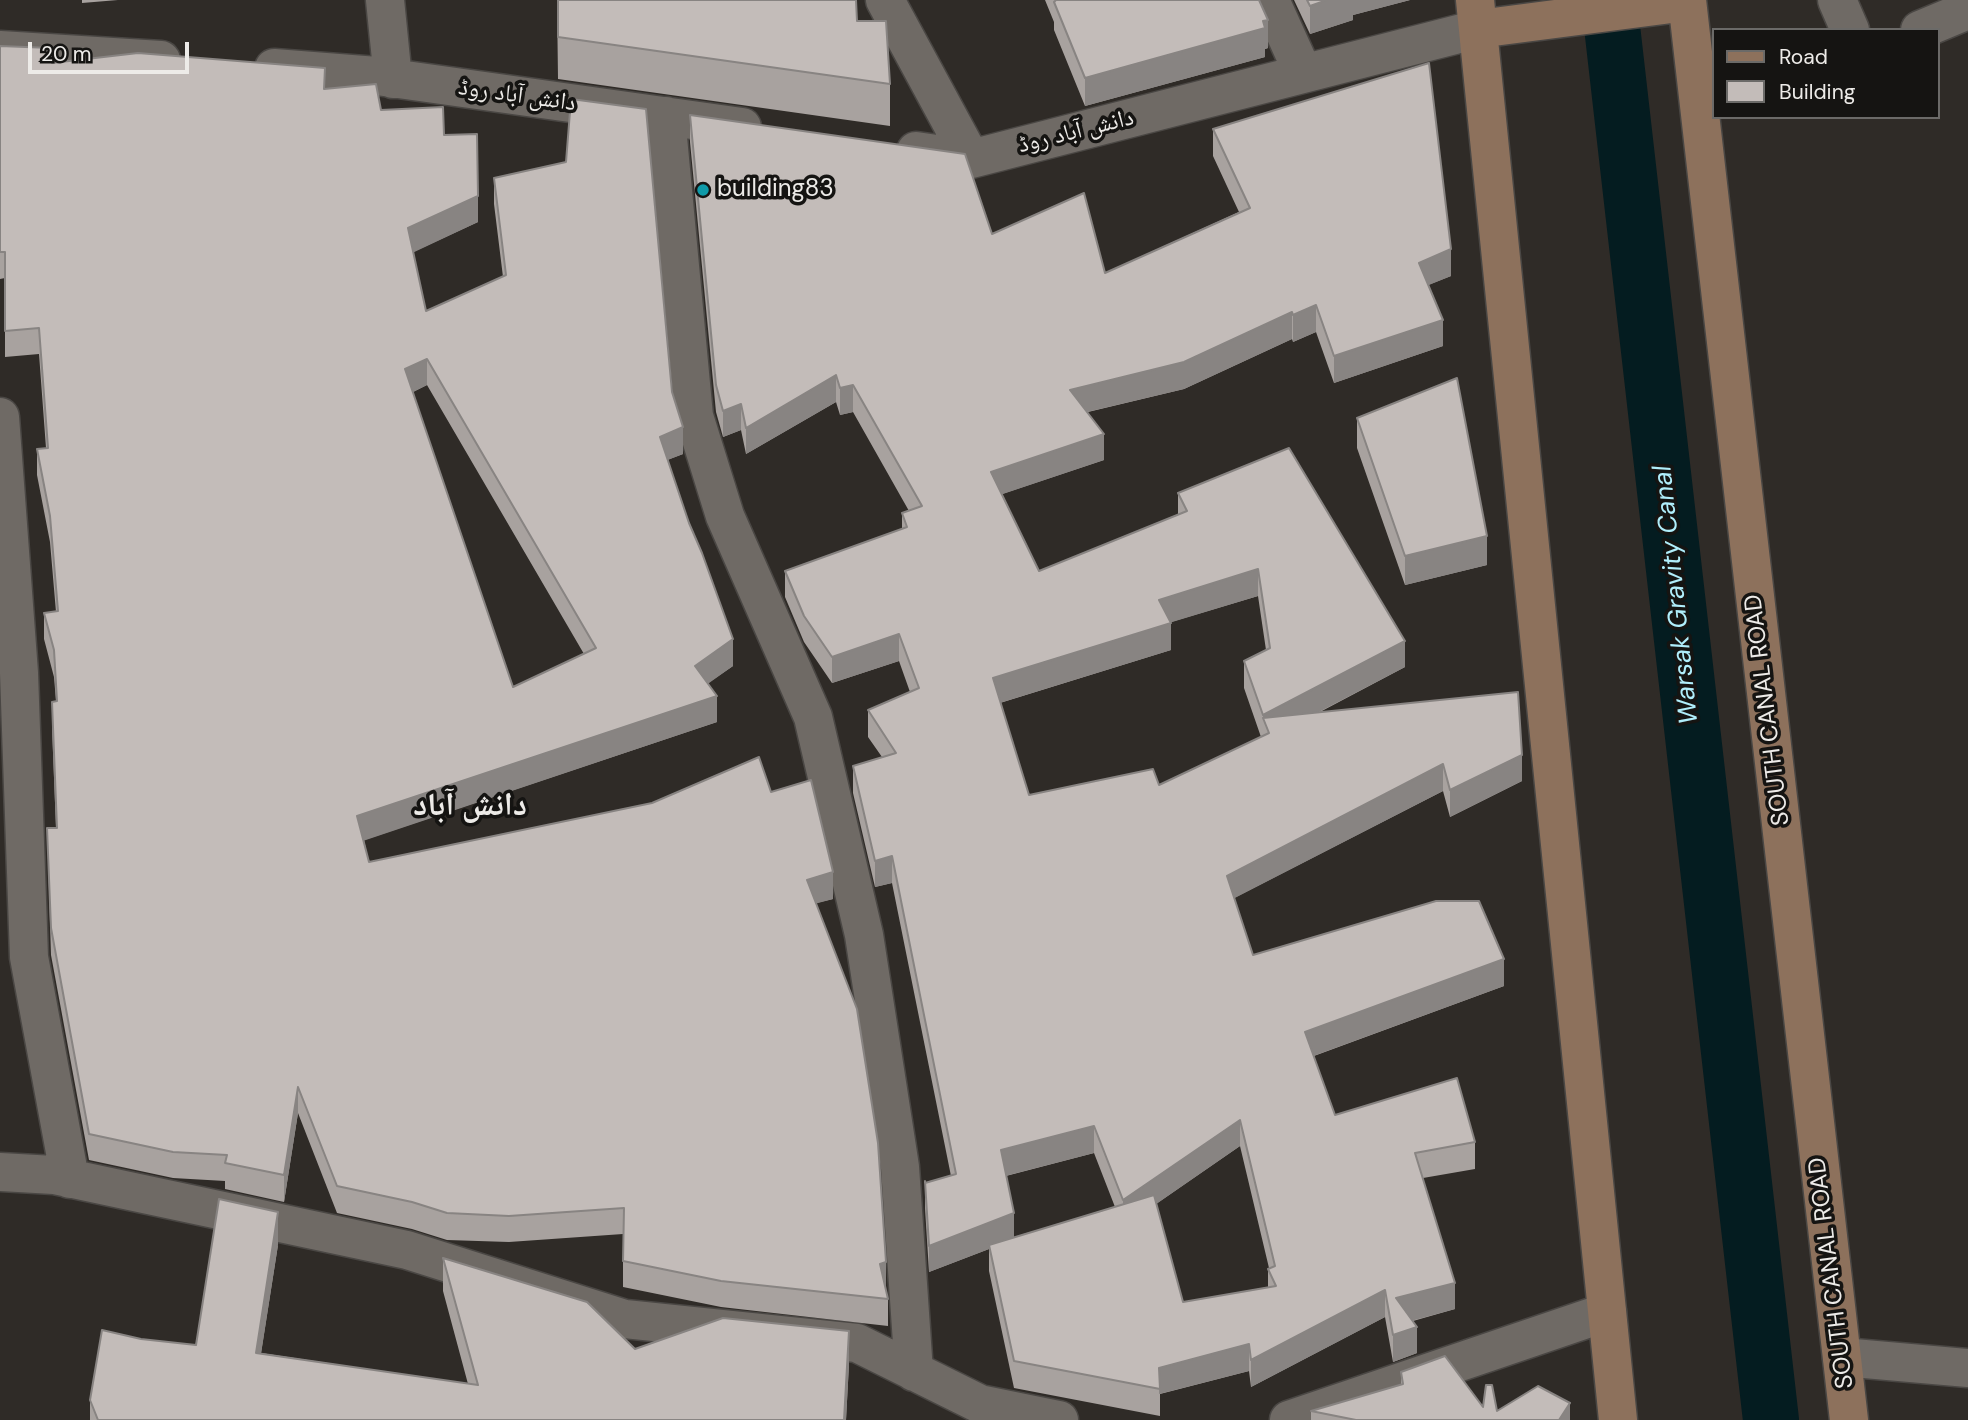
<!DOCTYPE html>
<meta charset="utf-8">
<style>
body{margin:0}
#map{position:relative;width:1968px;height:1420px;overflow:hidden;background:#2f2b27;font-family:"DM Sans",sans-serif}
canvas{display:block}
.legend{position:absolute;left:1712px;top:28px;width:228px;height:91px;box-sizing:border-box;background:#151412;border:2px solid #6b6a68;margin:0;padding:9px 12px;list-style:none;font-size:21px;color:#edebe8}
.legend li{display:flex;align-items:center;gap:14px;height:35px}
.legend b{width:35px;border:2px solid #6b6a68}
.scale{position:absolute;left:28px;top:42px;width:161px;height:32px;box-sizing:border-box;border:4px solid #edebe8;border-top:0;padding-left:9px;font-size:21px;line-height:24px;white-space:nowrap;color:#edebe8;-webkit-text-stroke:5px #151412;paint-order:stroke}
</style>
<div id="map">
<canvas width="1968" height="1420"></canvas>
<ul class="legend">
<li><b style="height:9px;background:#8d715c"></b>Road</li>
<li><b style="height:19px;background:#c3bcb9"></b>Building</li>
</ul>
<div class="scale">20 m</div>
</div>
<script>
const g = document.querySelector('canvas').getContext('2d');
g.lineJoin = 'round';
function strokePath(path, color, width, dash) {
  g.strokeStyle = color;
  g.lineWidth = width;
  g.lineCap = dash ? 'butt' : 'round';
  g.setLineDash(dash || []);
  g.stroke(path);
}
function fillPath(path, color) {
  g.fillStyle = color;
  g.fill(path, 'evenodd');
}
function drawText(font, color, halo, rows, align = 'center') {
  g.font = font + ' "DM Sans","Noto Naskh Arabic",sans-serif';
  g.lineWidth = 7;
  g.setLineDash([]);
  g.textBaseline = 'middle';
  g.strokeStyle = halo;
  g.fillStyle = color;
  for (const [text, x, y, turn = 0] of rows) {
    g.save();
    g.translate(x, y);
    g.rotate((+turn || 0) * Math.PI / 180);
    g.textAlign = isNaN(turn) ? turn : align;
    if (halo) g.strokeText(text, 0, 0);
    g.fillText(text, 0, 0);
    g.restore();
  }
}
strokePath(new Path2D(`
 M 1609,0 L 1771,1420`), '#041c20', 56);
const minor = new Path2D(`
 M 385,0 L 393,79
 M 885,0 L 971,159
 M 1270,0 L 1303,73
 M 1837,0 L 1850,30
 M 1920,30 L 1968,10
 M 0,50 L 161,60
 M 274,68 L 377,76 L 742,127
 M 666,116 L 694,416 L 725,516 L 813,717 L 864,935 L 900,1167 L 914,1372
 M 916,151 L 971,159 L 1478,29
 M 0,417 L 19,673 L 29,957 L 70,1179
 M 0,1172 L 54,1175 L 407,1250 L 625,1319 L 857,1343 L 980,1404 L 1059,1420
 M 1842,1357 L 1968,1368
 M 1289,1420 L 1607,1312`);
const secondary = new Path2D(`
 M 1475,0 L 1618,1420
 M 1687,0 L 1849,1420
 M 1478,29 L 1687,2`);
strokePath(minor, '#4a4744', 41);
strokePath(secondary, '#4a4744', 41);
strokePath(minor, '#6f6a65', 38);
strokePath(secondary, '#8d715c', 38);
fillPath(new Path2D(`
 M 82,0 L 118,0 L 82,3 Z
 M 557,0 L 856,0 L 857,21 L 890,84 L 890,126 L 558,79 Z
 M 1045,0 L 1259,0 L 1268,48 L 1265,49 L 1265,57 L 1085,106 L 1054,30 L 1054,22 Z
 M 1294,0 L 1410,0 L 1353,15 L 1353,20 L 1310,34 Z
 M 0,46 L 52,63 L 325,89 L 444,135 L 478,222 L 413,252 L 426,311 L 503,277 L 494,204 L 494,178 L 672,392 L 683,454 L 667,460 L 733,666 L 708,683 L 717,722 L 364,840 L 369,862 L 771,792 L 833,899 L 816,903 L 886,1288 L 885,1289 L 888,1299 L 888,1326 L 721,1307 L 623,1287 L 623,1234 L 509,1242 L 447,1240 L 412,1229 L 337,1213 L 298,1113 L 284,1202 L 225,1189 L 225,1181 L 173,1178 L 89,1160 L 51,955 L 47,828 L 56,828 L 52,728 L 52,702 L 56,701 L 54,677 L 44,639 L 44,613 L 56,612 L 50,542 L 37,475 L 37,449 L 46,448 L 39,354 L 5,357 L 5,278 L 0,279 ZM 427,385 L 584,654 L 513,687 L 413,392 Z
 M 690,115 L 992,234 L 1105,273 L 1239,212 L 1213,156 L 1213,129 L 1451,276 L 1428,285 L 1443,346 L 1334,383 L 1316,332 L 1293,342 L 1292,339 L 1184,389 L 1088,412 L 1104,460 L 1002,494 L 1039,571 L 1178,515 L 1178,493 L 1405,667 L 1320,712 L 1522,781 L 1450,817 L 1443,791 L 1234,898 L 1253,955 L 1504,986 L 1314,1056 L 1335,1115 L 1475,1142 L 1475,1169 L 1423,1178 L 1455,1309 L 1413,1321 L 1417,1353 L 1393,1362 L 1385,1317 L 1251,1387 L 1249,1371 L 1160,1394 L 1160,1416 L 1014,1388 L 989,1271 L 989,1249 L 929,1272 L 925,1208 L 925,1181 L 925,1183 L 951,1176 L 892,883 L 875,887 L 853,793 L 853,766 L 882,757 L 868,737 L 868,710 L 910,692 L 899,661 L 832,683 L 804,642 L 785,597 L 785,571 L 902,529 L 902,513 L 909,511 L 853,412 L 840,415 L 836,402 L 746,454 L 741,430 L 723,437 L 716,412 L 690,142 ZM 1258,596 L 1266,650 L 1244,661 L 1244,688 L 1261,737 L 1159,785 L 1029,795 L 1000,703 L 1171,650 L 1171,622 ZM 1240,1146 L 1269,1268 L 1268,1269 L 1268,1287 L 1183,1302 L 1156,1204 ZM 1094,1153 L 1115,1207 L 1014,1237 L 1006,1176 Z
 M 1357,418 L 1487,565 L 1405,585 L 1357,448 Z
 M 278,1245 L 261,1353 L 468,1384 L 443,1291 L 443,1258 L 635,1349 L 849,1364 L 846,1420 L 90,1420 L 90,1400 L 141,1339 L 196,1345 Z
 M 1401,1372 L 1483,1407 L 1497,1411 L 1570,1420 L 1311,1420 L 1311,1411 L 1401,1385 Z`), '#a8a29f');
fillPath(new Path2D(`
 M 1327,0 L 1410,0 L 1353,15 L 1353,20 L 1310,34 L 1310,6 Z
 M 1268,20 L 1268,48 L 1265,49 L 1265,57 L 1085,106 L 1085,78 Z
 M 478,196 L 478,222 L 408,255 L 408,228 Z
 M 1451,249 L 1451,276 L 1419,289 L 1419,263 Z
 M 1316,305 L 1316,332 L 1293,342 L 1293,315 Z
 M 1292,312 L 1292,339 L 1184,389 L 1070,416 L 1070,390 Z
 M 1443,320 L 1443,346 L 1334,383 L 1334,356 Z
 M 427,359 L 427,385 L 405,396 L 405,369 Z
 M 836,375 L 836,402 L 746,454 L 746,428 Z
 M 853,385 L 853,412 L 840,415 L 840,388 Z
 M 741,404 L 741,430 L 723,437 L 723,411 Z
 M 683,427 L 683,454 L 660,463 L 660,437 Z
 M 1104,434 L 1104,460 L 991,498 L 991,472 Z
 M 1487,536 L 1487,565 L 1405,585 L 1405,556 Z
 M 1258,569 L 1258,596 L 1159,626 L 1159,600 Z
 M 1171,623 L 1171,650 L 993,705 L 993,678 Z
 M 899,634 L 899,661 L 832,683 L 832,657 Z
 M 733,639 L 733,666 L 695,693 L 695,666 Z
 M 1405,641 L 1405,667 L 1269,738 L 1269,733 L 1263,718 L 1263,742 L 1263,715 Z
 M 717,696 L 717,722 L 357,843 L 357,816 Z
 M 1522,755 L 1522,781 L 1450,817 L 1450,790 Z
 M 1443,764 L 1443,791 L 1227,902 L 1227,876 Z
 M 892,856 L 892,883 L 875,887 L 875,861 Z
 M 833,872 L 833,899 L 807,906 L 807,880 Z
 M 1504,959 L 1504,986 L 1305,1059 L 1305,1032 Z
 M 298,1087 L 298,1113 L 284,1202 L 284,1175 Z
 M 1240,1120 L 1240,1146 L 1123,1227 L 1123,1200 Z
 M 1094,1126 L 1094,1153 L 1001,1177 L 1001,1150 Z
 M 278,1212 L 278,1245 L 256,1386 L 256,1353 Z
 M 1014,1213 L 1014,1240 L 989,1245 L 989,1249 L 929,1272 L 929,1246 Z
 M 886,1262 L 886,1288 L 880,1291 L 880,1264 Z
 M 1455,1283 L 1455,1309 L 1396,1325 L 1396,1298 Z
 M 1385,1290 L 1385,1317 L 1251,1387 L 1251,1360 Z
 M 1417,1327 L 1417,1353 L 1393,1362 L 1393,1335 Z
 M 849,1331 L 849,1364 L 846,1420 L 844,1420 Z
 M 1249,1344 L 1249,1371 L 1159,1394 L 1159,1368 Z
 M 1570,1403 L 1570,1420 L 1559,1420 Z`), '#888482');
const building = new Path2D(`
 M 558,0 L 856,0 L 857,21 L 886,21 L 890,84 L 558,37 Z
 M 1056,0 L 1259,0 L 1268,20 L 1263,21 L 1265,28 L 1085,78 L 1054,2 Z
 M 1307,0 L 1327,0 L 1310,6 Z
 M 0,46 L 51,48 L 52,63 L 138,53 L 325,68 L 324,89 L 376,84 L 381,110 L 443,107 L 444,135 L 477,134 L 478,196 L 408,228 L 426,311 L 506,275 L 494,178 L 566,162 L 571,99 L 646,109 L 672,392 L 683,427 L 660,437 L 689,523 L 702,553 L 733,639 L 695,666 L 717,696 L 357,816 L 369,862 L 652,803 L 759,757 L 771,792 L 811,780 L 833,872 L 807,880 L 857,1009 L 878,1143 L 886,1262 L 880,1264 L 888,1299 L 721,1281 L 623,1261 L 624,1208 L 509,1216 L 447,1213 L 412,1202 L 337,1186 L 298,1087 L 284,1175 L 225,1163 L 227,1155 L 173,1152 L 89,1134 L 51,928 L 47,828 L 57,828 L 52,702 L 57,701 L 54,650 L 44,613 L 58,611 L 50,516 L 37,449 L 48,448 L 39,328 L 5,331 L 5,252 L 0,252 ZM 427,359 L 596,648 L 513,687 L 405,369 Z
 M 1429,63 L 1451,249 L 1419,263 L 1443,320 L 1334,356 L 1316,305 L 1293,315 L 1292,312 L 1184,362 L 1070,390 L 1104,434 L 991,472 L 1039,571 L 1187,511 L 1178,493 L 1289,448 L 1405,641 L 1263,715 L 1244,661 L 1270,648 L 1258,569 L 1159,600 L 1171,623 L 993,678 L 1029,795 L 1153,769 L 1159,785 L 1269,733 L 1263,718 L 1518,692 L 1522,755 L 1450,790 L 1443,764 L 1227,876 L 1253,955 L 1436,901 L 1479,901 L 1504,959 L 1305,1032 L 1335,1115 L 1457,1078 L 1475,1142 L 1415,1153 L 1455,1283 L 1396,1298 L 1417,1327 L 1393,1335 L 1385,1290 L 1251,1360 L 1249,1344 L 1159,1368 L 1160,1389 L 1014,1361 L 989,1245 L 1154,1195 L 1183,1302 L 1276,1286 L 1268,1269 L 1275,1266 L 1240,1120 L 1123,1200 L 1094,1126 L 1001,1150 L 1014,1213 L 929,1246 L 925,1181 L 925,1183 L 956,1174 L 892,856 L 875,861 L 853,766 L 896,753 L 868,710 L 919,688 L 899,634 L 832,657 L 804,616 L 785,571 L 907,527 L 902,513 L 922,506 L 853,385 L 840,388 L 836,375 L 746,428 L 741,404 L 723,411 L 716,385 L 690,115 L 965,154 L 992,234 L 1084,193 L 1105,273 L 1250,208 L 1213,129 Z
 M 1457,378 L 1487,536 L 1405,556 L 1357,418 Z
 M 219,1199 L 278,1212 L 256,1353 L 478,1385 L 443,1258 L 587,1302 L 635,1349 L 723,1318 L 849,1331 L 844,1420 L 98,1420 L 90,1400 L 102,1330 L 141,1339 L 196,1345 Z
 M 1445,1356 L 1483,1407 L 1486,1385 L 1492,1385 L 1497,1411 L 1538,1386 L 1570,1403 L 1559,1420 L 1356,1420 L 1311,1411 L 1403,1384 L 1401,1372 Z`);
fillPath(building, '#c3bcb9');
strokePath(building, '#888482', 2);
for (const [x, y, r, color] of [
 [703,190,7,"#0f9aa8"]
]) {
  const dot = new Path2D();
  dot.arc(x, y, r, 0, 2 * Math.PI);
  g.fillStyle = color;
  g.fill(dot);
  strokePath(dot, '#151412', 2.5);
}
drawText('24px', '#edebe8', '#151412', [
 ["دانش آباد روڈ",517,96,8],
 ["دانش آباد روڈ",1076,132,-14],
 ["SOUTH CANAL ROAD",1768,710,-97],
 ["SOUTH CANAL ROAD",1832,1273,-97]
]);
drawText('24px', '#edebe8', '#151412', [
 ["building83",717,190]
], 'left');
drawText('italic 26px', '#b0eefb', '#151412', [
 ["Warsak Gravity Canal",1677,595,-96]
]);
drawText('bold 32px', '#edebe8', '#151412', [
 ["دانش آباد",470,807]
]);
</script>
